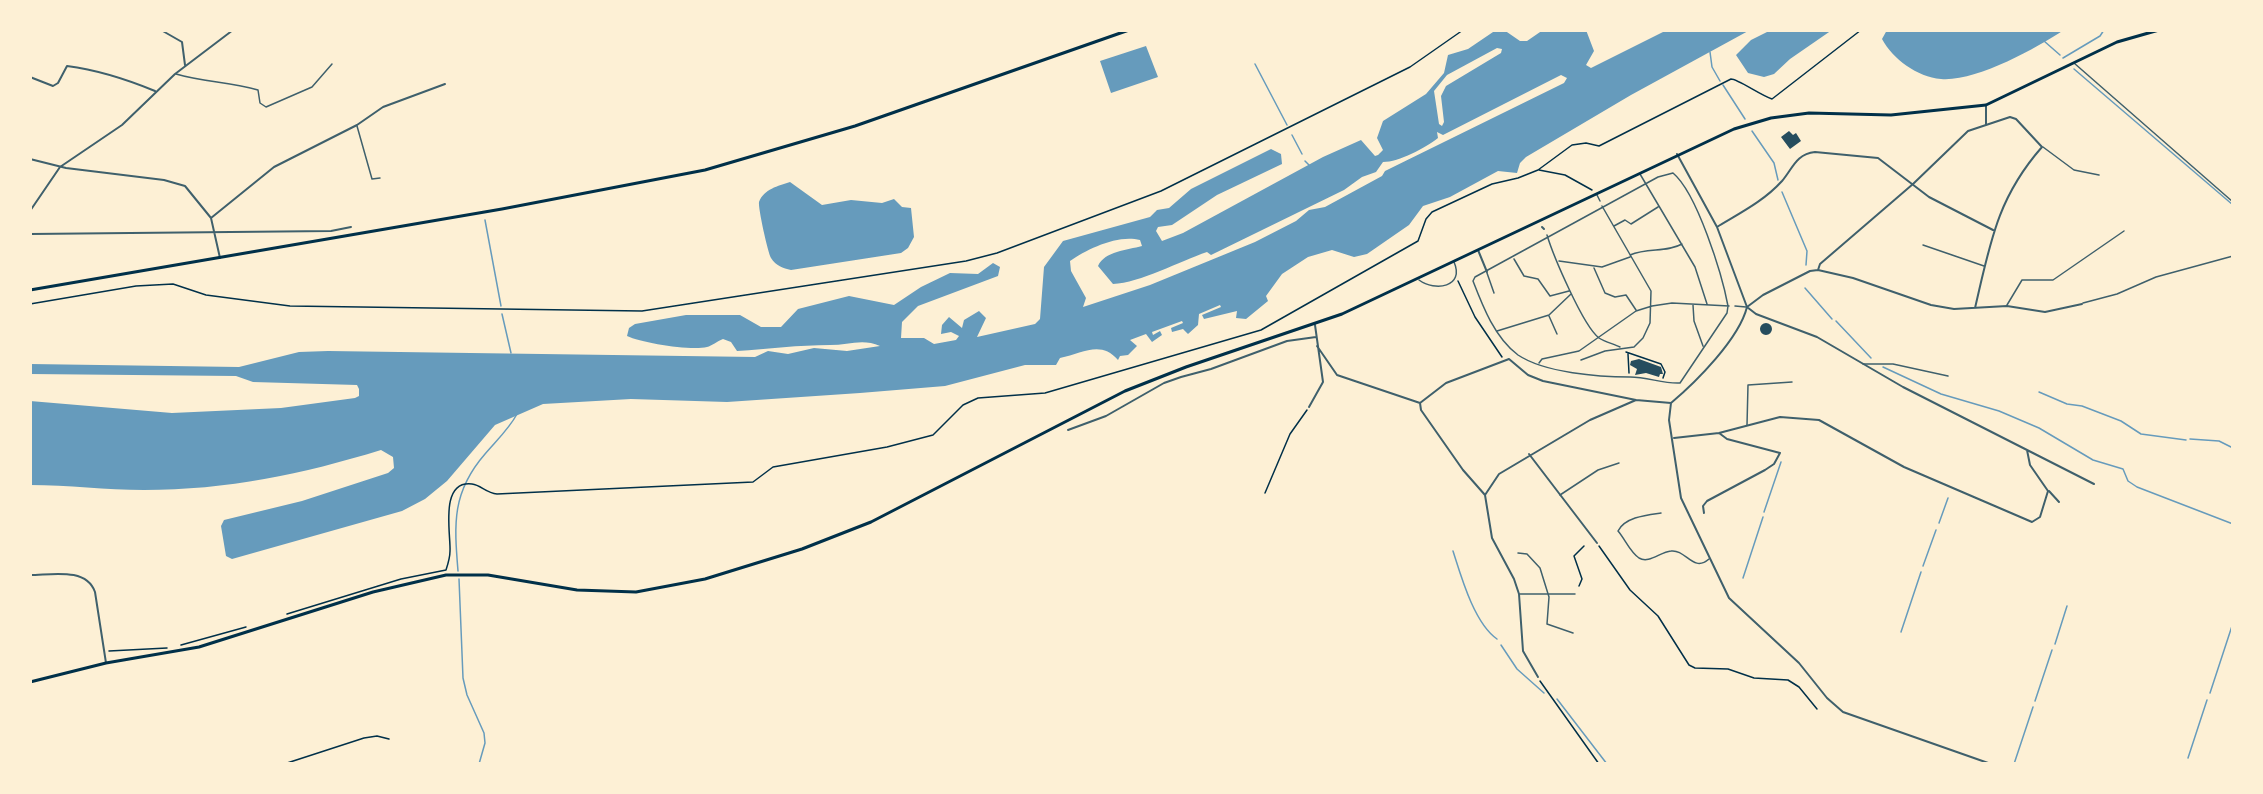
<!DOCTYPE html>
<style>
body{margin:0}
#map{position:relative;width:2263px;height:794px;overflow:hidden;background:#fdf0d5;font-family:Arial,sans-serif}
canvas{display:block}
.frame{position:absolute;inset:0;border:32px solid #fdf0d5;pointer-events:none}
</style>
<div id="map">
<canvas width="2263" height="794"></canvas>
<div class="frame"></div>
</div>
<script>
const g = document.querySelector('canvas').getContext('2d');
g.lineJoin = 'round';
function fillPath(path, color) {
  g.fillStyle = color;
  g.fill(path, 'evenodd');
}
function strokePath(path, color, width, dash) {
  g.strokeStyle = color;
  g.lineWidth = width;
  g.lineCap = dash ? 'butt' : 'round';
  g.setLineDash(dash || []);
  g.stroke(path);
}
fillPath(new Path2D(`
 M 1496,30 L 1504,30 L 1520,41 L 1527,41 L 1543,30 L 1586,30 L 1594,51 L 1586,65 L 1591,68 L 1667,30 L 1750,30 L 1631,95 L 1526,157 L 1520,163 L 1517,173 L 1498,171 L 1450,197 L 1423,206 L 1409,225 L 1367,254 L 1354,257 L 1332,250 L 1308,257 L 1282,274 L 1266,296 L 1268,301 L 1246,319 L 1236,318 L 1237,311 L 1204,319 L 1202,315 L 1221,307 L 1220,305 L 1199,314 L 1198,325 L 1188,334 L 1183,329 L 1172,332 L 1171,328 L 1183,323 L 1182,321 L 1152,332 L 1153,335 L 1160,331 L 1162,335 L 1152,342 L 1146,334 L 1130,340 L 1137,346 L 1128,355 L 1120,356 L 1118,360 C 1101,340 1083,353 1060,358 L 1056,365 L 1025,365 L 945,386 L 860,393 L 727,402 L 631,399 L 543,404 L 495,425 L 447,481 L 425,499 L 402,511 L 232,559 L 226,556 L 221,526 L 224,520 L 302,501 L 388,473 L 394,468 L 393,457 L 381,450 C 303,474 227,490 144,490 C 106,490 68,485 30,485 L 30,401 L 172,413 L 281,408 L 355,398 L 359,396 L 359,389 L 357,385 L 253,382 L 236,376 L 30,374 L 30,364 L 239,367 L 299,352 L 328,351 L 755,357 L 768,351 L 788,354 L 814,348 L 847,351 L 880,346 C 863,338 848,345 830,345 C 799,345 768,349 737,351 L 731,342 L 723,339 C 717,341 712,346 707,347 C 691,351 642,343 627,336 L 629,328 L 635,324 L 686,315 L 740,315 L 761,327 L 781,327 L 798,309 L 849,296 L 894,305 L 921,287 L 950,273 L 978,274 L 993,263 L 1000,267 L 998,276 L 918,306 L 902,322 L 901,338 L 924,338 L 934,344 L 956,340 L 959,336 L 951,332 L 941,334 L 942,325 L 949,317 L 962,328 L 964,320 L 979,311 L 986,318 L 977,337 L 1035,324 L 1040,319 L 1044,267 L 1063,241 L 1150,217 L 1157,210 L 1169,208 L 1191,189 L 1271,149 L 1281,154 L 1282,164 L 1217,195 L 1172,225 L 1158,227 L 1156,231 L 1162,241 L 1183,233 L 1323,157 L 1361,140 L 1375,156 L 1378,155 L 1383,150 L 1377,138 L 1383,121 L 1426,94 L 1444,73 L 1448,55 L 1468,49 ZM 1497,48 L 1502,49 L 1501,53 L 1446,86 L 1441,96 L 1444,122 L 1442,126 L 1439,124 L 1434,91 L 1447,75 ZM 1561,75 L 1567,78 L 1564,83 L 1385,171 L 1382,176 L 1325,207 L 1309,210 L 1296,221 L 1255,242 L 1150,285 L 1083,307 L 1086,298 L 1071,271 L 1070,261 C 1087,249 1118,234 1140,240 L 1142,246 C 1127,250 1105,251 1098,266 L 1113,284 C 1140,283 1180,261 1207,252 L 1211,255 L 1344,190 L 1362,177 L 1376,172 L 1383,162 C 1399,162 1425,148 1438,138 L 1437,132 L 1443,135 Z
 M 1771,30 L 1832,30 L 1790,59 L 1774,74 L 1764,77 L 1748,73 L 1736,55 L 1751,40 Z
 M 1887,30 L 2064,30 C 2035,49 1975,82 1941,79 C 1917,77 1893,59 1882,39 Z
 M 1146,46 L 1158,77 L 1111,93 L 1100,61 Z
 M 790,182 L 822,205 L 851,200 L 882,203 L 894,199 L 902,207 L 911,208 L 914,237 L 908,248 L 901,253 L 791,270 C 783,268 776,266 771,258 C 768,253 758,208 759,202 C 764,189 778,186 790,182 Z`), '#669bbc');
strokePath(new Path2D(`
 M 2044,41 L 2060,55
 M 1710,52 L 1712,67 L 1720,81
 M 2063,58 L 2100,36 L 2104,30
 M 1255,64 L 1287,125
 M 2074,69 L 2233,205
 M 1723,85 L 1745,119
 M 1752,131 L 1774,163 L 1778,180
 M 1292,135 L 1302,154
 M 1305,161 L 1310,166
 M 1782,192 L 1807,251 L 1806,265
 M 485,220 L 501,306
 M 1805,288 L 1832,319
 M 502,314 L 511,353
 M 1836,321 L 1871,358
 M 1883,367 L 1941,394 L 1999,411 L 2039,428 L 2093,460 L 2123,469 L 2128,481 L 2137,487 L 2233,524
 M 2039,392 L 2067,404 L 2082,406 L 2121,421 L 2141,434 L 2186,440
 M 2190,439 L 2219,441 L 2233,448
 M 1764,512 L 1781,462
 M 1939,523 L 1948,498
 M 1453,551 C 1461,576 1474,623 1497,639
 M 1923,566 L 1936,530
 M 458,571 C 454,523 452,492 485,454 C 496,441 509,429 517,414
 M 1743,578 L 1763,517
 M 459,579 L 463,678 L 467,695 L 484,733 L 485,743 L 479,764
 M 1901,632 L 1921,572
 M 2055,644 L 2067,606
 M 1501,645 L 1517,669 L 1544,693
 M 2210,693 L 2232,626
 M 1557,699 L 1607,764
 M 2035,701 L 2052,650
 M 2188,758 L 2207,700
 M 2014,764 L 2033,707`), '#669bbc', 1.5);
fillPath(new Path2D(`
 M 1789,131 L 1793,135 L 1796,133 L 1801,141 L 1790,149 L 1781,137 Z
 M1760 329a6 6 0 1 1 12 0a6 6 0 1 1-12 0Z
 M 1639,359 L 1661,367 L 1663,374 L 1660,374 L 1659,377 L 1646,373 L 1635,375 L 1637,369 L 1630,365 L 1631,361 Z`), '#264d5e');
strokePath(new Path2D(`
 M 1539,170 L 1565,175 L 1592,190
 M 1458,281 L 1475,317 L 1502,357
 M 30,304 L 136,286 L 173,284 L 206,295 L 290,306 L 642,311 L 966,261 L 997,253 L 1161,191 L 1410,67 L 1463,30
 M 1626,352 L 1661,364 L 1665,372 L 1663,378
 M 1628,354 L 1629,373
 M 1265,493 L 1290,434 L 1307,410
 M 1599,546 L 1630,590 L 1658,616 L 1689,665 L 1695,668 L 1728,669 L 1754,678 L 1788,680 L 1799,687 L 1817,709
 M 1579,586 L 1582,579 L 1574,556 L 1584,546
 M 287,614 L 401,579 L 446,570 C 448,564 450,557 450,551 C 451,535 439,480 472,484 C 481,485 486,493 497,494 L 753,482 L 773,467 L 887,447 L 933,435 L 963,405 L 978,398 L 1045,393 L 1261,330 L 1418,241 L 1426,219 L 1432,212 L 1492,184 L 1518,178 L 1538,170 L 1572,145 L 1586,143 L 1599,146 L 1731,79 C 1738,79 1760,95 1772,99 L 1861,30
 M 181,645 L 246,627
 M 109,651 L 167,648
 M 1540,681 L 1599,764
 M 284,764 L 364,738 L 377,736 L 389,739`), '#003049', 1.5);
strokePath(new Path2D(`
 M 2074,63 L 2233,202
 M 176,74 C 203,82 231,82 258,90 L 260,103 L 266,107 L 312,87 L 332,64
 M 357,126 L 372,179 L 380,178
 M 2043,147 L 2074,170 L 2099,175
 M 1673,173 C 1697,193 1722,274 1728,306 L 1727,313 L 1680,383 C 1663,384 1648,377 1630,377 C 1599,377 1545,373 1518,355 C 1495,338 1483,307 1473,281 L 1475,277 L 1658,177 Z
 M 1640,174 L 1695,267 L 1707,304
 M 1597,195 L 1600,201
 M 1614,226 L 1625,220 L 1631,224 L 1658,207
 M 1547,235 C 1553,255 1583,326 1599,338 C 1605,342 1614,344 1620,347
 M 1923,245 L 1984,266
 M 1630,255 C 1648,247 1666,253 1682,244
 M 1514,259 L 1524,276 L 1538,279 L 1550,296 L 1569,291
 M 1559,261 L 1602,267 L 1630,257
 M 1594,268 L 1605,293 L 1615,297 L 1626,295 L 1636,310
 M 1487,273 L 1494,293
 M 1419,280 C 1435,292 1465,287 1454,262
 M 2083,303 L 2117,294 L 2156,277 L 2233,256
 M 1693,305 L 1694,321 L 1703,346
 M 2007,305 L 2022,280 L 2053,280 L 2124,231
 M 1735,306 L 1746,307
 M 1549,316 L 1557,334
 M 1497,331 L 1549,315 L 1571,294
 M 1581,360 L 1605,351 L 1634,347 L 1643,338 L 1650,323 L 1651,291 L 1602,206
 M 1539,363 L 1542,359 L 1579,351 L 1636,311 L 1652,306 L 1672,303 L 1729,306
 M 1863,364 L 1893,364 L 1948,376
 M 1747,425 L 1748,385 L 1792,382
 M 1560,495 L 1598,470 L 1619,463
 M 1661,513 C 1647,515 1625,517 1618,531 C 1625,539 1630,552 1639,558 C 1649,564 1660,552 1671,551 C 1686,549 1693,573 1709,559
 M 1518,553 L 1527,554 L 1540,568 L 1549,597 L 1547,624 L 1573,633
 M 1520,594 L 1575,594`), '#3f606c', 1.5);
strokePath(new Path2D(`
 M 161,30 L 182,42 L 185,65
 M 30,77 L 53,86 L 58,83 L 67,66 C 98,70 126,79 155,91
 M 30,159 L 66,168 L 164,180 L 185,186 L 211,218 L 220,258
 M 30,211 L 60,167 L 122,125 L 175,74 L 233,30
 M 211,218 L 274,167 L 357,125 L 383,107 L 445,84
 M 1542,227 L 1544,229
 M 1717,227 C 1740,213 1764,201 1782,181 C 1793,168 1796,154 1815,152 L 1878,158 L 1929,197 L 1993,230
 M 30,234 L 331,231 L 351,227
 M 1478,250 L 1487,272
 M 1818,270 L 1820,264 L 1913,184 L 1968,131 L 1986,125 L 1986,106
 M 1747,307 L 1756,314 L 1817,337 L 1903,387 L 2094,484
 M 1747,307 L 1763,295 L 1810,271 L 1818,270 L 1853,278 L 1931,305 L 1954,309 L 2007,306 L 2045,312 L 2082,304
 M 1975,308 C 1990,244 1997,198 2042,147 L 2016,119 L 2010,117 L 1986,125
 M 1317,346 L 1337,375 L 1420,403
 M 1420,403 L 1446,383 L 1509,359 L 1528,375 L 1543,381 L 1636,400
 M 1420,403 L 1421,410 L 1463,470 L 1485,495
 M 1671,403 L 1669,420 L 1681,498 L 1729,598 L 1799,663 L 1827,698 L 1843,712 L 1991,764
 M 1671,403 C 1696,382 1739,339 1747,307 L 1717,227 L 1677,154
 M 1309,407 L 1323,382 L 1315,325
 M 1068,430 L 1106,416 L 1164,383 L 1181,377 L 1211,369 L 1287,341 L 1316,337
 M 1674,438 L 1719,433 L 1780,417 L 1819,420 L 1904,467 L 2032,522 L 2040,517 L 2048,491 L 2030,465 L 2027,450
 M 1529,454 L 1597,543
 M 2049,491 L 2059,502
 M 1704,513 L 1703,506 L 1707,501 L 1765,470 L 1774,464 L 1780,453 L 1727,439 L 1719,433
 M 30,575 C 51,575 86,567 95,592 L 106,663
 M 1538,677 L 1523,651 L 1519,594 L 1514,579 L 1492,538 L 1485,495 L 1499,474 L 1590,420 L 1636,400 L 1671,403`), '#3f606c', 2);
strokePath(new Path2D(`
 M 30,290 L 502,209 L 705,170 L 855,126 L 1129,30
 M 30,682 L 106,663 L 199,647 L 373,592 L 446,575 L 488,575 L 577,590 L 636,592 L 705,579 L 802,549 L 871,522 L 1125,391 L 1186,367 L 1342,314 L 1734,129 L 1771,118 L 1809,113 L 1891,115 L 1986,105 L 2117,42 L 2159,30`), '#003049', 3);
</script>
